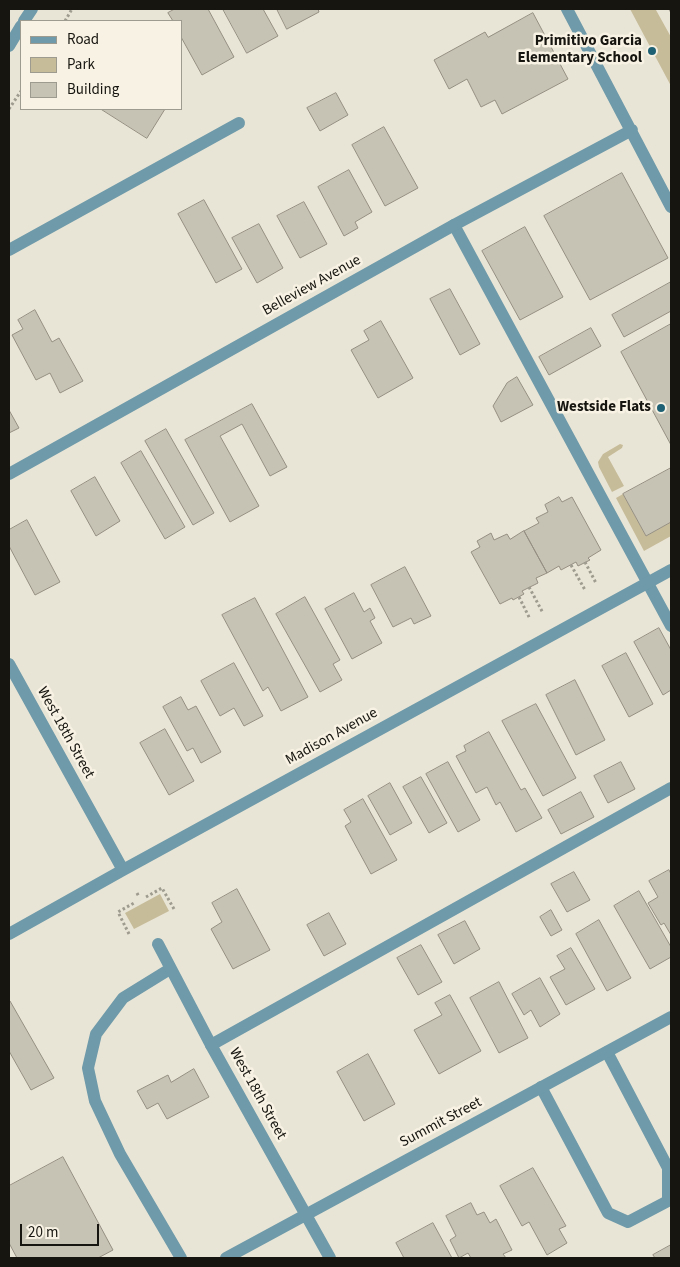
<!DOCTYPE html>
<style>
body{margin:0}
#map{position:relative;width:680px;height:1267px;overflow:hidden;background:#e9e5d6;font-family:"Source Sans 3",sans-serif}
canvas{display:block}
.frame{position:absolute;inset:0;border:10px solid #171510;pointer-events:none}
.legend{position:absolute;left:20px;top:20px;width:162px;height:90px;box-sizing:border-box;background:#f7f2e3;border:1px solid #9d9a8f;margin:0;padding:6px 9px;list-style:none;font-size:15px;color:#171510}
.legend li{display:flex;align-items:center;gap:10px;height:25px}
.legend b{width:25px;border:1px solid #9d9a8f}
.scale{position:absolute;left:20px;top:1224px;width:79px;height:22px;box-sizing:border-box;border:2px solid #171510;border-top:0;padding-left:6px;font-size:15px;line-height:18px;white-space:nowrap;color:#171510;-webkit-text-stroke:4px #f7f2e3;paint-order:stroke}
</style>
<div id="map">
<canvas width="680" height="1267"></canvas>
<div class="frame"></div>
<ul class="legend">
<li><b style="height:6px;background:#6e9aa9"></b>Road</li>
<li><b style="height:14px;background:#c7bc9a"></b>Park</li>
<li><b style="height:14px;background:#c7c3b4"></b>Building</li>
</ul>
<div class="scale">20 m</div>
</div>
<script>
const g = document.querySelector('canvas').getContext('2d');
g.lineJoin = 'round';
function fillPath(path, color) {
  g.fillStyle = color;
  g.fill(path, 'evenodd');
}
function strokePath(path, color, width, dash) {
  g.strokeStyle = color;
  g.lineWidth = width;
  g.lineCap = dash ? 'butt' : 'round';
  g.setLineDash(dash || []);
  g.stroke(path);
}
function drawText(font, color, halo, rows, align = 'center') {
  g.font = font + ' "Source Sans 3",sans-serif';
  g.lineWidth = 5;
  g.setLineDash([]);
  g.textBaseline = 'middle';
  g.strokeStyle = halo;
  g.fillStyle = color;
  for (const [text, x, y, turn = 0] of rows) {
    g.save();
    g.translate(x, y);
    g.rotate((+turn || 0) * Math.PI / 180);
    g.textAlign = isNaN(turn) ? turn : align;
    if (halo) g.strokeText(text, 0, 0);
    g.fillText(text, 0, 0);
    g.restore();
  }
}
fillPath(new Path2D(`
 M 630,9 L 656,10 L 671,37 L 671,86 Z
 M 620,444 L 623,445 L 622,448 L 608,457 L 624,486 L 612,492 L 599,467 L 598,462 L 603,454 Z
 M 623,494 L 646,536 L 671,522 L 671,536 L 644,551 L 616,498 Z
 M 160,894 L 169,911 L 134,929 L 125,913 Z`), '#c7bc9a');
const building = new Path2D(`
 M 175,9 L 208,9 L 234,57 L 202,75 L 181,37 L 181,21 L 173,21 L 168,13 Z
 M 223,9 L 263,9 L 278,36 L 247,53 Z
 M 277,9 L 318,9 L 319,12 L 287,29 Z
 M 533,13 L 568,79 L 502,114 L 495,100 L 481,107 L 467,79 L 449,89 L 434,60 L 485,32 L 488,37 Z
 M 336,93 L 348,115 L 320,131 L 307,108 Z
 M 101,109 L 165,109 L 147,138 Z
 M 384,127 L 418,188 L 385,206 L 352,145 Z
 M 349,170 L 372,212 L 355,222 L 358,228 L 344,236 L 318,187 Z
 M 622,173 L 668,258 L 590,300 L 544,216 Z
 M 204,200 L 242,269 L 216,283 L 178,214 Z
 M 304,202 L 327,244 L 300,258 L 277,216 Z
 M 259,224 L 283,268 L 257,283 L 232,238 Z
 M 525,227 L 563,297 L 520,320 L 482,251 Z
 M 671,282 L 671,311 L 624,337 L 612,315 Z
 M 450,289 L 480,344 L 460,355 L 430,299 Z
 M 35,310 L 52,342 L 59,338 L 83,381 L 60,393 L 50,373 L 36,380 L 12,335 L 23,329 L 18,320 Z
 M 381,321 L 413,378 L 378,398 L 351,350 L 369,340 L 364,331 Z
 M 671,324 L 671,445 L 621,352 Z
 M 591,328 L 601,346 L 549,375 L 539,357 Z
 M 517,377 L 533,405 L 501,422 L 493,406 L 507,383 Z
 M 252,404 L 287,467 L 270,476 L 242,424 L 220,436 L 259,506 L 230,522 L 185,440 Z
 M 9,410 L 19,428 L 9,433 Z
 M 166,429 L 214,513 L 193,525 L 145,441 Z
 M 141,451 L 185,527 L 165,539 L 121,463 Z
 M 671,468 L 671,522 L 646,536 L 623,494 Z
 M 95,477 L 120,521 L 96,536 L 71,491 Z
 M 559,497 L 562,502 L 572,497 L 601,550 L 588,558 L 590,560 L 578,566 L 576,562 L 561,570 L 559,566 L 547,573 L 524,531 L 539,523 L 536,518 L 548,512 L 545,505 Z
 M 27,520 L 60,582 L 35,595 L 9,546 L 9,530 Z
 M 524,531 L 547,573 L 536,578 L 538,583 L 522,591 L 524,594 L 513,600 L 512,598 L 500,604 L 471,552 L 480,547 L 477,541 L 491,533 L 494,540 L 507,534 L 510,539 Z
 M 405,567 L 431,616 L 414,624 L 411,618 L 393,627 L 371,585 Z
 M 354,593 L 364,612 L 370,608 L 375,618 L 370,621 L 382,643 L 352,659 L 325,609 Z
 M 305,597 L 340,660 L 333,664 L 342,680 L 320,692 L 276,614 Z
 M 255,598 L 308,697 L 281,711 L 268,687 L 263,691 L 222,615 Z
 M 659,628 L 671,650 L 671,690 L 663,695 L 634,642 Z
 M 626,653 L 653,704 L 629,717 L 602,666 Z
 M 234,663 L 263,716 L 244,726 L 234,708 L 220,716 L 201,681 Z
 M 575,680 L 605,740 L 576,755 L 546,695 Z
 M 181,697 L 188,710 L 196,706 L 221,752 L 201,763 L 193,748 L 187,751 L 163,707 Z
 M 536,704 L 576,778 L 543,796 L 502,721 Z
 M 165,729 L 194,781 L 169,795 L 140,743 Z
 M 489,732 L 521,790 L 525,788 L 542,818 L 516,832 L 500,802 L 496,805 L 487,787 L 476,793 L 456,756 L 466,751 L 464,746 Z
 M 448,762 L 480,820 L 458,832 L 426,774 Z
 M 621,762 L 635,789 L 608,803 L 594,776 Z
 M 421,777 L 447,823 L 429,833 L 403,787 Z
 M 390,783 L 412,823 L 390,835 L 368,796 Z
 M 581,792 L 594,817 L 561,834 L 548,810 Z
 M 363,799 L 397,860 L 371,874 L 345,826 L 351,822 L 344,810 Z
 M 669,870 L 671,874 L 671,935 L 664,923 L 661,925 L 648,903 L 658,897 L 649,881 Z
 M 574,872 L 590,900 L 567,912 L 551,884 Z
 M 237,889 L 270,950 L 233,969 L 211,929 L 222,922 L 212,903 Z
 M 639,891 L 671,947 L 671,957 L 650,969 L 614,906 Z
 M 551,910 L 562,930 L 551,936 L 540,917 Z
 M 329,913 L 346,944 L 324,956 L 307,925 Z
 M 599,920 L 631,978 L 607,991 L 576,934 Z
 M 465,921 L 480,949 L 454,964 L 438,935 Z
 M 421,945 L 442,982 L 418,995 L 397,958 Z
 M 571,948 L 595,989 L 566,1005 L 550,977 L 565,969 L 557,956 Z
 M 540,978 L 560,1014 L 540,1027 L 531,1010 L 524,1015 L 512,994 Z
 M 499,982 L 528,1038 L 499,1053 L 470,998 Z
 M 450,995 L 481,1051 L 439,1074 L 414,1030 L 442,1015 L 435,1003 Z
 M 9,1001 L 10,1001 L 54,1078 L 31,1090 L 9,1051 Z
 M 368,1054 L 395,1104 L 364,1121 L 337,1072 Z
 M 194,1069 L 209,1097 L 167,1119 L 158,1103 L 147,1109 L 137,1091 L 168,1075 L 171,1082 Z
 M 63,1157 L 113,1250 L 98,1258 L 17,1258 L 9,1243 L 9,1186 Z
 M 533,1168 L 566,1226 L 559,1229 L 567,1243 L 547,1255 L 529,1222 L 522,1226 L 500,1186 Z
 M 471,1203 L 477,1215 L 484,1212 L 490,1223 L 496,1219 L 512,1250 L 503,1254 L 506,1258 L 471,1258 L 468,1253 L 459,1258 L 450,1240 L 456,1236 L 446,1216 Z
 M 433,1223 L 452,1258 L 404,1258 L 396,1243 Z
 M 671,1245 L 671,1258 L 655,1258 L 653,1255 Z`);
fillPath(building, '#c7c3b4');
strokePath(building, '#948f82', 1);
strokePath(new Path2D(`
 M 670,9 L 671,11
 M 65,21 L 72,9
 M 9,109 L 21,91
 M 585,562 L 596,583
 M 571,565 L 585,590
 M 529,587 L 543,613
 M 519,597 L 530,619
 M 137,893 L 139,897
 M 146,897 L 162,888 L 174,909
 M 129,934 L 118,912 L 134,903`), '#9e9b8f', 3, [2.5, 2.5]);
strokePath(new Path2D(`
 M 454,225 L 671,626
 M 9,250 L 239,123
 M 170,969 L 123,998 L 96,1034 L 88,1068 L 95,1101 L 120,1154 L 181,1258
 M 211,1045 L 671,788
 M 541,1087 L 608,1213 L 628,1222 L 668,1201 L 668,1168 L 607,1052`), '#6e9aa9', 12);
strokePath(new Path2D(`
 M 567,9 L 671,207
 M 9,474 L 454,225 L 632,130
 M 9,664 L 123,870
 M 9,934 L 123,870 L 671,570
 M 158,944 L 211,1045 L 330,1258
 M 226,1258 L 671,1017`), '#6e9aa9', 12);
strokePath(new Path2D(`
 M 24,21 L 32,9
 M 9,46 L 21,26`), '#6e9aa9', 12);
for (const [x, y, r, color] of [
 [652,51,5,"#1e6174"],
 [661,408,5,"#1e6174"]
]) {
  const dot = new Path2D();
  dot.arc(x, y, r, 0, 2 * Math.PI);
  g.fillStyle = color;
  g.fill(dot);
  strokePath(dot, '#f7f2e3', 2);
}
drawText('bold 15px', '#171510', '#f7f2e3', [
 ["Primitivo Garcia",642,42],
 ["Elementary School",642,59],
 ["Westside Flats",651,408]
], 'right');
drawText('15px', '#171510', '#f7f2e3', [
 ["Belleview Avenue",312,286,-29],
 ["West 18th Street",65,733,61],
 ["Madison Avenue",332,737,-29],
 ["West 18th Street",257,1094,61],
 ["Summit Street",441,1123,-28]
]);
</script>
